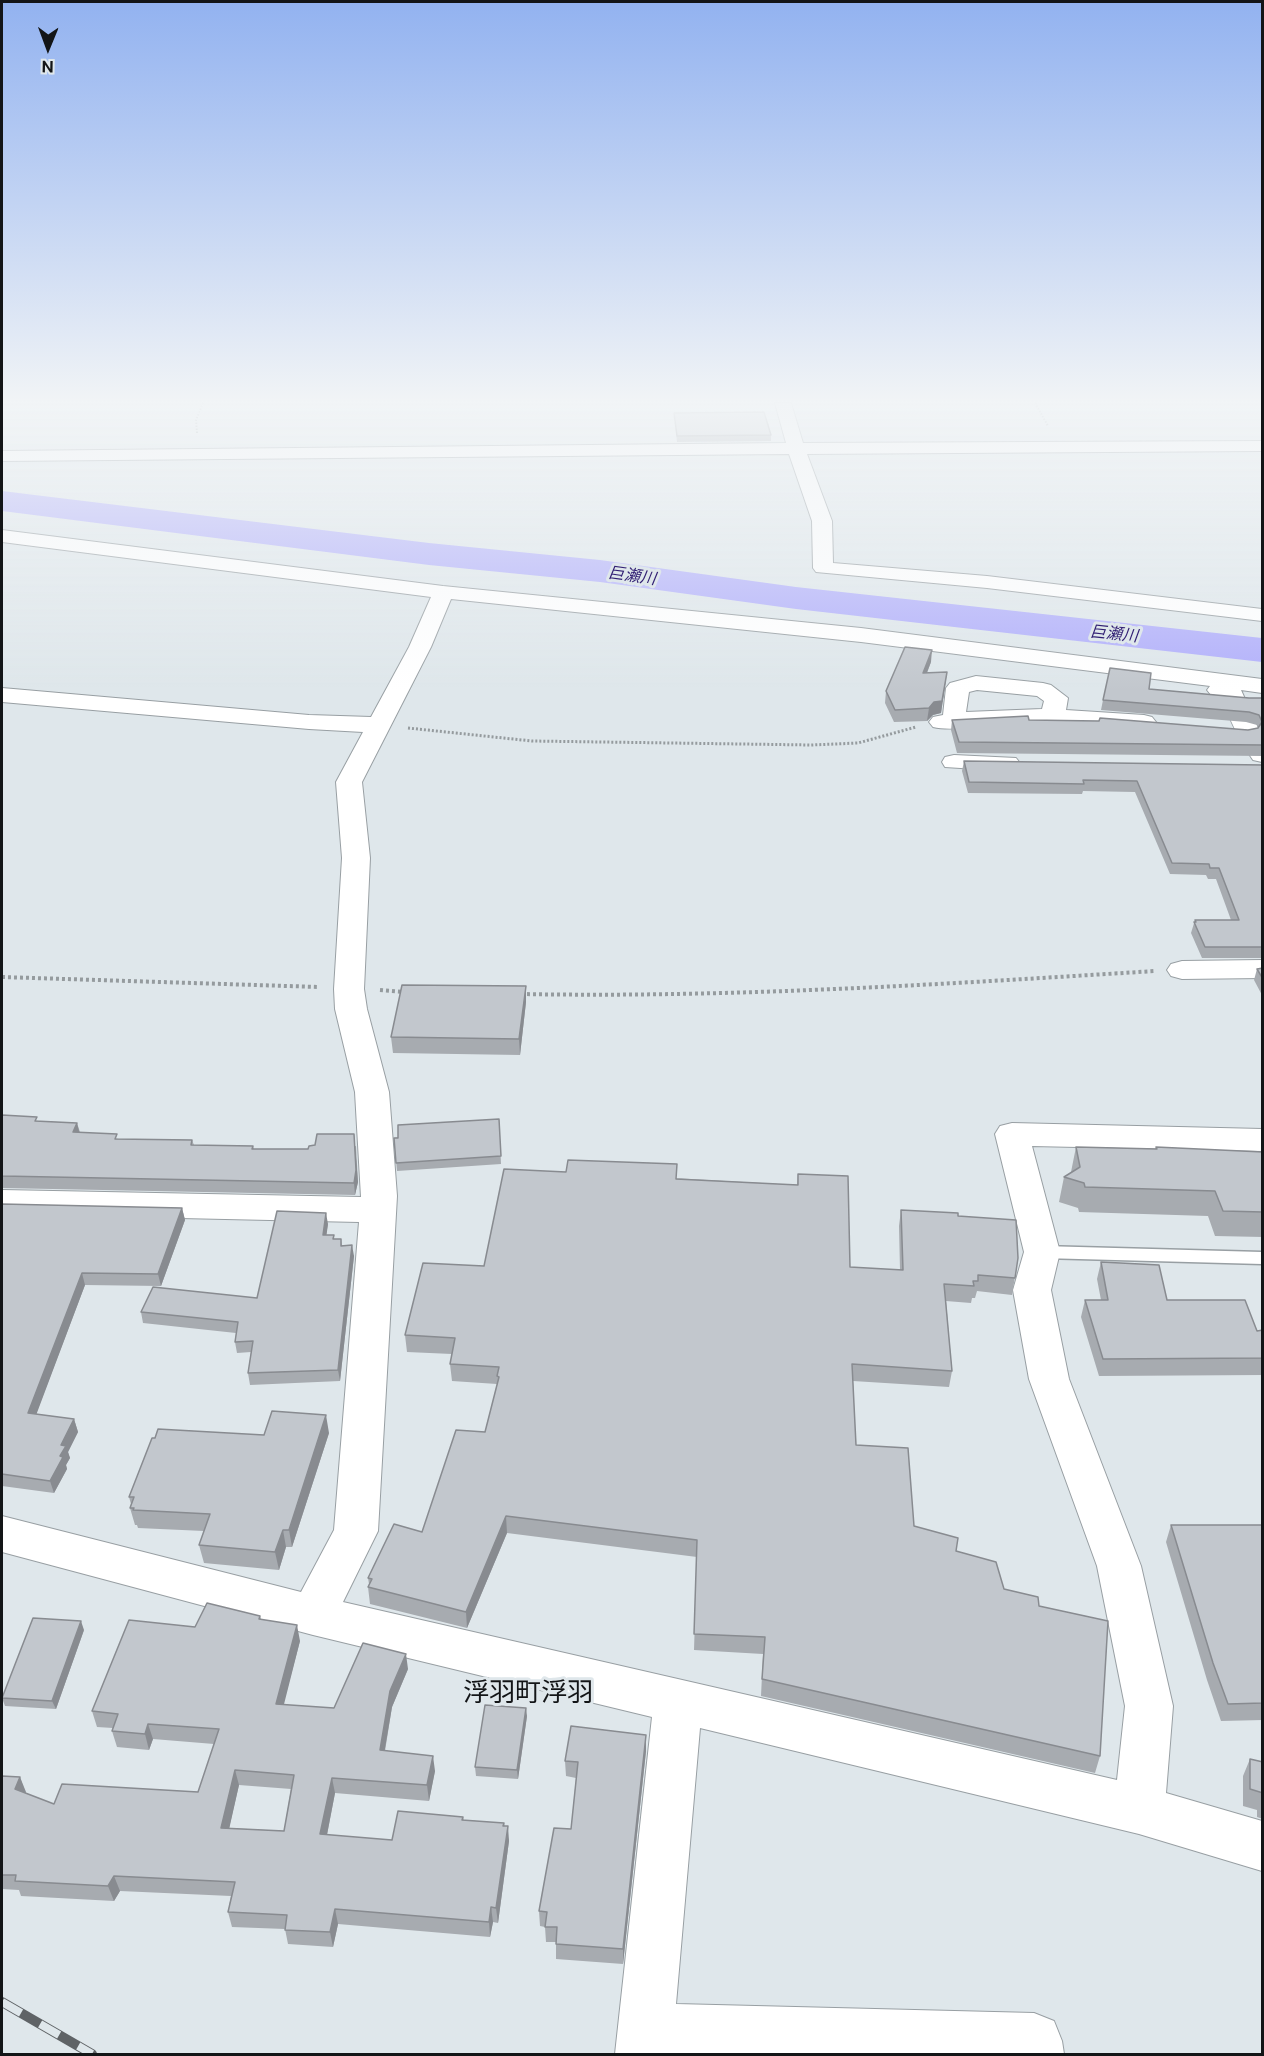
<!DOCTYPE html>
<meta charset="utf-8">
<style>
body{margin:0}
#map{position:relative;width:1264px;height:2056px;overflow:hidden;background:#dfe7eb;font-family:"Public Sans",sans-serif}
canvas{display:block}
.frame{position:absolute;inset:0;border:3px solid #131517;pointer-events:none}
.north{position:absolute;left:18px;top:18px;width:60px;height:60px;-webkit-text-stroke:4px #dfe7eb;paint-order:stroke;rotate:181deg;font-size:16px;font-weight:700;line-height:24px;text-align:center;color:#131517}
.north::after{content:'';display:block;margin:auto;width:21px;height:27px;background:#131517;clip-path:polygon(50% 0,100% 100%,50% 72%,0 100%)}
</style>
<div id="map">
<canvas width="1264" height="2056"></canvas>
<div class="frame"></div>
<div class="north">N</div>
</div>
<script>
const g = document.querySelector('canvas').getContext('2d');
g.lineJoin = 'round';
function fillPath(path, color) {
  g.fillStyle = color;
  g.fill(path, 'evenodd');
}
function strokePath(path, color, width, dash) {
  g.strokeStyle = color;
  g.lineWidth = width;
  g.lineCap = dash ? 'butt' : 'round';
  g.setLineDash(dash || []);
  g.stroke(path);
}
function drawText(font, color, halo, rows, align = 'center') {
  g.font = font + ' "Public Sans","Noto Sans JP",sans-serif';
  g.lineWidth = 6;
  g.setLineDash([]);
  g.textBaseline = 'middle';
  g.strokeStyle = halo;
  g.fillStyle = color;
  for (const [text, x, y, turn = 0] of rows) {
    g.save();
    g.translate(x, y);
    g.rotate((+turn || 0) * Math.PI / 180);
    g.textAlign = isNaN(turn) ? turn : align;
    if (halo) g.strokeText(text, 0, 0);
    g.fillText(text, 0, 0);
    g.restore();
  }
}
fillPath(new Path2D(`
 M 2,491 L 429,543 L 600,560 L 796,587 L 1262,638 L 1262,662 L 796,609 L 600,582 L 429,565 L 2,511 Z`), '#b1affb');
const lane = new Path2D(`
 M 1042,1246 L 1262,1252 L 1262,1264 L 1042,1258 L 1036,1256 L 1033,1252 L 1036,1248 Z`);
const street = new Path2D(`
 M 775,403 L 791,403 L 803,443 L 1262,441 L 1262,451 L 807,454 L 832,521 L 833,563 L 987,576 L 1262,609 L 1262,621 L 987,588 L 816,572 L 813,568 L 812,521 L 789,454 L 2,461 L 2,451 L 786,443 Z
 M 2,530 L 443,586 L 861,628 L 1262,679 L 1262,693 L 1241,690 L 1262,737 L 1262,762 L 1253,760 C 1239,740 1230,720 1221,697 L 1211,695 L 1207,690 L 1210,686 L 861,642 L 451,599 L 431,647 L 362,782 L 370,858 L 364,989 L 367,1009 L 389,1092 L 397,1196 L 378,1531 L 343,1602 L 1117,1780 L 1125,1706 L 1097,1566 L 1029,1379 L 1013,1290 L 1024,1252 L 995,1134 L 1000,1126 L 1012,1123 L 1262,1129 L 1262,1151 L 1032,1146 L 1060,1252 L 1051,1290 L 1069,1379 L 1141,1566 L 1173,1706 L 1166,1793 L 1262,1821 L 1262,1871 L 1139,1834 L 700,1728 L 676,2004 L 1034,2013 L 1054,2021 L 1062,2041 L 1064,2054 L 615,2054 L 652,1717 L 313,1635 L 2,1552 L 2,1516 L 301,1592 L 334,1530 L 359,1222 L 2,1214 L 2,1190 L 361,1197 L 355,1092 L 335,1009 L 334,989 L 342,858 L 336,782 L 363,732 L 309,729 L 2,702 L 2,688 L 309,715 L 371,717 L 409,647 L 431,597 L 2,542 Z
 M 976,676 L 1043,683 L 1051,685 L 1068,698 L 1066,710 L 1144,715 L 1152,717 L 1156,722 L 1152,727 L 1144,729 C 1101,726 1058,722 1015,723 C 992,724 953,732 933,727 L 929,722 L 933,717 L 943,715 L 946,688 L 950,683 ZM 977,690 L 1037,696 L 1044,701 L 1042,709 L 966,712 L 969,692 Z
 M 954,755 L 1016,758 L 1020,763 L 1016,768 L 1007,771 L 945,767 L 942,762 L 945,757 Z
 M 1262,960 L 1262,978 L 1182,979 L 1171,976 L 1167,970 L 1171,964 L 1182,961 Z`);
strokePath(lane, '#989fa3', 3);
strokePath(street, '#989fa3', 2);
strokePath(new Path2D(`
 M 1035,403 L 1048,426
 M 197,433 L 196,420 L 203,403`), '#959b9e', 2, [1.5, 1.5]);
strokePath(new Path2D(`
 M 408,728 L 532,741 L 811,745 L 858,743 L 916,727`), '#959b9e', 3, [2, 2]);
strokePath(new Path2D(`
 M 2,977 L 319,987
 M 380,990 L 405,992
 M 521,994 C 733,998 944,984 1155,971`), '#959b9e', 4, [3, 3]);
fillPath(lane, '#fff');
fillPath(street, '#fff');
const rail = new Path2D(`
 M 2,2002 L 92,2054`);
strokePath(rail, '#5f6366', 10);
strokePath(rail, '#dfe7eb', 8, [22]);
fillPath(new Path2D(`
 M 674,413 L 771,435 L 771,441 L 677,442 Z
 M 931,662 L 927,673 L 947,672 L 941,713 L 933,715 L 927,721 L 894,722 L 885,703 L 886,691 Z
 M 1149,689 L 1249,698 L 1263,698 L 1263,756 L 957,753 L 951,730 L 952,720 L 1029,720 L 1248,730 L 1258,728 L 1257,725 L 1246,722 L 1101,710 L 1103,700 Z
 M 964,761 L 1263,765 L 1263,958 L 1202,958 L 1191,933 L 1195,920 L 1231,920 L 1216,879 L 1208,879 L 1206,875 L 1170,874 L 1135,792 L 1083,791 L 1082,794 L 968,793 L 962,771 Z
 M 1263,968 L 1263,997 L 1254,980 L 1257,969 Z
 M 526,1002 L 520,1055 L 393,1053 L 391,1037 Z
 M 2,1115 L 39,1121 L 77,1123 L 80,1132 L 119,1139 L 192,1140 L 194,1145 L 253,1146 L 254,1149 L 308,1149 L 356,1146 L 358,1182 L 355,1195 L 2,1188 Z
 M 499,1119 L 501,1164 L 397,1171 L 394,1138 Z
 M 1076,1147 L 1155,1149 L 1156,1147 L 1263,1152 L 1263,1237 L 1215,1236 L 1208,1216 L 1079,1212 L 1078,1208 L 1059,1202 L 1064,1177 L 1071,1172 Z
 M 566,1172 L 797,1185 L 798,1174 L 850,1267 L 900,1270 L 899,1226 L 901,1210 L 958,1216 L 1018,1258 L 1012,1295 L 977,1291 L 975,1298 L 972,1298 L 971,1303 L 946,1301 L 952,1371 L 949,1387 L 853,1381 L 856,1445 L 914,1526 L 956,1551 L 1004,1589 L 1039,1606 L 1100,1756 L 1095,1773 L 761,1696 L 763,1654 L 694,1650 L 697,1557 L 507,1533 L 467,1628 L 370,1604 L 368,1587 L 369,1584 L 368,1578 L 422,1532 L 485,1432 L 497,1384 L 452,1381 L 450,1364 L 452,1354 L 407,1352 L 405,1335 L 484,1266 Z
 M 2,1204 L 182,1208 L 185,1220 L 161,1286 L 85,1285 L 36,1414 L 74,1419 L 78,1432 L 68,1452 L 70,1458 L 66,1465 L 67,1469 L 54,1493 L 2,1486 Z
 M 328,1224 L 326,1235 L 335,1239 L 341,1239 L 342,1245 L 354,1256 L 340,1381 L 250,1385 L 248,1373 L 251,1352 L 237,1353 L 235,1342 L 236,1333 L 143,1323 L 141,1312 L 257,1298 Z
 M 1101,1262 L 1167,1300 L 1257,1331 L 1263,1330 L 1263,1375 L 1099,1376 L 1081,1317 L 1085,1300 L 1101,1300 L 1097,1279 Z
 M 329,1433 L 292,1547 L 286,1547 L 279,1570 L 204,1563 L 199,1545 L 204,1531 L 138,1528 L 137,1525 L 135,1525 L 130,1508 L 131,1504 L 129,1497 L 264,1435 Z
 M 1171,1525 L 1263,1525 L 1263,1720 L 1221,1721 L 1207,1680 L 1166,1542 Z
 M 260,1616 L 261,1619 L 300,1641 L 283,1705 L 334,1708 L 408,1669 L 392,1707 L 385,1751 L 435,1771 L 429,1801 L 335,1793 L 327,1835 L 392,1840 L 463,1817 L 464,1820 L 504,1823 L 509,1841 L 498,1923 L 493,1922 L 490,1937 L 338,1924 L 333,1947 L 288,1944 L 285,1929 L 232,1927 L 228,1912 L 231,1896 L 120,1891 L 114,1901 L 21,1896 L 19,1890 L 2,1889 L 2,1776 L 20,1777 L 25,1793 L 54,1804 L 198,1792 L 214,1744 L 153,1739 L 149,1750 L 117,1747 L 112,1731 L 113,1728 L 97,1727 L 92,1711 L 195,1627 ZM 239,1785 L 291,1789 L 284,1831 L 229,1828 Z
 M 84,1630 L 56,1709 L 5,1706 L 2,1698 Z
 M 527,1716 L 518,1779 L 476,1776 L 475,1767 Z
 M 646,1735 L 646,1751 L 623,1964 L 556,1959 L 556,1942 L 546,1942 L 545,1927 L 540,1926 L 539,1911 L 571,1829 L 576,1778 L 566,1776 L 565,1761 Z
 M 1250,1759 L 1263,1762 L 1263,1819 L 1257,1817 L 1257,1810 L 1243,1806 L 1243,1776 Z`), '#a7abb0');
fillPath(new Path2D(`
 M 932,650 L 931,662 L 922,685 L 923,673 Z
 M 947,672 L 941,713 L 933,715 L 927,721 L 929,708 Z
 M 526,986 L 526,1002 L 520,1055 L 519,1039 Z
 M 77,1123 L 80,1135 L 73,1132 Z
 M 354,1134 L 358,1182 L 355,1195 L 354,1183 Z
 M 182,1208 L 185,1220 L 161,1286 L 158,1274 Z
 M 326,1213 L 328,1224 L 325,1246 L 323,1235 Z
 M 352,1245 L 354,1256 L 340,1381 L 338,1370 Z
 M 82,1273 L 85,1285 L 32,1426 L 28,1413 Z
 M 326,1415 L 329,1433 L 292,1547 L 289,1530 Z
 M 74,1419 L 78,1432 L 68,1452 L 70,1458 L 66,1465 L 67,1469 L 54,1493 L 50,1481 L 60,1456 L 61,1445 Z
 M 506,1516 L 507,1533 L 467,1628 L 466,1612 Z
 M 283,1530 L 286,1547 L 279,1570 L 275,1552 Z
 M 81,1621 L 84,1630 L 56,1709 L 52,1701 Z
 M 297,1625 L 300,1641 L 280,1720 L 276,1704 Z
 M 406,1654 L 408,1669 L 392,1707 L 382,1766 L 380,1750 L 390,1691 Z
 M 526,1708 L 527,1716 L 518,1779 L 517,1770 Z
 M 148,1724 L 153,1739 L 149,1750 L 145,1734 Z
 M 646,1735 L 646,1751 L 623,1964 L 623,1949 Z
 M 433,1756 L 435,1771 L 429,1801 L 427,1785 Z
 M 235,1770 L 239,1785 L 226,1843 L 221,1828 Z
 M 20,1777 L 26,1792 L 21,1804 L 15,1789 Z
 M 332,1778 L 335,1793 L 324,1850 L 320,1834 Z
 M 508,1826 L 509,1841 L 498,1923 L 496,1908 Z
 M 114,1876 L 120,1891 L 114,1901 L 108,1886 Z
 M 491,1907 L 493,1922 L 490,1937 L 489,1922 Z
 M 335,1909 L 338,1924 L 333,1947 L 330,1932 Z`), '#888b90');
const building = new Path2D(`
 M 764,412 L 771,435 L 677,436 L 674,413 Z
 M 905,647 L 932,650 L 923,673 L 947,672 L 942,701 L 934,702 L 929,708 L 895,710 L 886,691 Z
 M 1110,668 L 1151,673 L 1149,689 L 1249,698 L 1263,698 L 1263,745 L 959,742 L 952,720 L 1028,716 L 1029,720 L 1099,721 L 1100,718 L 1248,730 L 1258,728 L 1262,722 L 1259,715 L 1249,712 L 1103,700 Z
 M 964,761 L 1263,765 L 1263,947 L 1205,947 L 1194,922 L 1196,922 L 1195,920 L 1239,920 L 1219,868 L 1210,868 L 1209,864 L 1172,863 L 1137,781 L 1083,780 L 1084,784 L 969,782 Z
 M 1263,968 L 1263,979 L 1257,969 Z
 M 402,985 L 526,986 L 519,1039 L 391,1037 Z
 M 2,1115 L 37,1117 L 35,1121 L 77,1123 L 73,1132 L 117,1134 L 115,1139 L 192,1140 L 191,1145 L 253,1146 L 252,1149 L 308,1149 L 309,1146 L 315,1145 L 317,1134 L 354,1134 L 356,1170 L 354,1183 L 2,1176 Z
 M 499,1119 L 501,1156 L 396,1163 L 394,1138 L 398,1138 L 398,1125 Z
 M 1076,1147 L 1157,1149 L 1156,1147 L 1263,1152 L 1263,1212 L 1223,1211 L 1215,1191 L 1085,1187 L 1084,1183 L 1064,1177 L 1080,1167 Z
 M 568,1160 L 677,1164 L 676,1179 L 798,1185 L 798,1174 L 848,1176 L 850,1267 L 903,1270 L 901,1210 L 958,1213 L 958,1216 L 1016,1220 L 1018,1258 L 1015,1278 L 978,1275 L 978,1281 L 973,1281 L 974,1286 L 944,1284 L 952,1371 L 852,1364 L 856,1445 L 908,1448 L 914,1526 L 958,1538 L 956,1551 L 996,1562 L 1004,1589 L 1038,1597 L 1039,1606 L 1108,1621 L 1100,1756 L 762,1679 L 765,1637 L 694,1634 L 697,1540 L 506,1516 L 466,1612 L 368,1587 L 372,1579 L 368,1578 L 394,1524 L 422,1532 L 456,1430 L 485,1432 L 499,1377 L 497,1376 L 499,1367 L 450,1364 L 455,1338 L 405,1335 L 423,1263 L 484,1266 L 504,1169 L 566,1172 Z
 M 2,1204 L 182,1208 L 158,1274 L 82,1273 L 28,1413 L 74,1419 L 61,1445 L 66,1446 L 60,1456 L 63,1457 L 50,1481 L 2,1474 Z
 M 277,1211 L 326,1213 L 323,1235 L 334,1235 L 333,1239 L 341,1239 L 341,1246 L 352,1245 L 338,1370 L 248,1373 L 253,1341 L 235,1342 L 238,1322 L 141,1312 L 153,1287 L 257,1298 Z
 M 1101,1262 L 1159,1265 L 1167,1300 L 1245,1300 L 1257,1331 L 1263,1330 L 1263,1358 L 1103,1359 L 1085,1300 L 1108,1300 Z
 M 272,1411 L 326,1415 L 289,1530 L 283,1530 L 275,1552 L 199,1545 L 210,1514 L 133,1510 L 134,1508 L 130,1508 L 134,1497 L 129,1497 L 152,1438 L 155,1438 L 158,1429 L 264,1435 Z
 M 1171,1525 L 1263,1525 L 1263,1703 L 1228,1704 L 1213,1663 Z
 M 207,1603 L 260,1616 L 259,1619 L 297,1625 L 276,1704 L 334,1708 L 363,1643 L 406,1654 L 390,1691 L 380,1750 L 433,1756 L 427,1785 L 332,1778 L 320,1834 L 392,1840 L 398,1811 L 463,1817 L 462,1820 L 504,1823 L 503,1826 L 508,1826 L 496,1908 L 491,1907 L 489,1922 L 335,1909 L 330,1932 L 285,1930 L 287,1915 L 228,1912 L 235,1882 L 114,1876 L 108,1886 L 15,1881 L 16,1875 L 2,1875 L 2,1776 L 20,1777 L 15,1789 L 54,1804 L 62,1784 L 198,1792 L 219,1729 L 148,1724 L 145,1734 L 112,1731 L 118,1714 L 92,1711 L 129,1620 L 195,1627 ZM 235,1770 L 294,1775 L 284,1831 L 221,1828 Z
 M 33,1618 L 81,1621 L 52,1701 L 2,1698 Z
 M 485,1705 L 526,1708 L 517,1770 L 475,1767 Z
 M 571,1726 L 646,1735 L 623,1949 L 556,1944 L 557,1927 L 545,1927 L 547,1912 L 539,1911 L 554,1828 L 571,1829 L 578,1762 L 565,1761 Z
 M 1250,1759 L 1263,1762 L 1263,1793 L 1250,1789 Z`);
fillPath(building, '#c2c7cd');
strokePath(building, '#888b90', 1.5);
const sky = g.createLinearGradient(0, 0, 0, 691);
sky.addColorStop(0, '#92b2f0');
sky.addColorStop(0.58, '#f1f4f6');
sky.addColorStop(1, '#f1f4f600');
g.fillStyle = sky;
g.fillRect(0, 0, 1264, 691);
drawText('italic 16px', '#301e73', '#dfe7eb', [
 ["巨瀬川",632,576,8],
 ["巨瀬川",1114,634,6]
]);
drawText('26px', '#131517', '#dfe7eb', [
 ["浮羽町浮羽",528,1693]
]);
</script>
